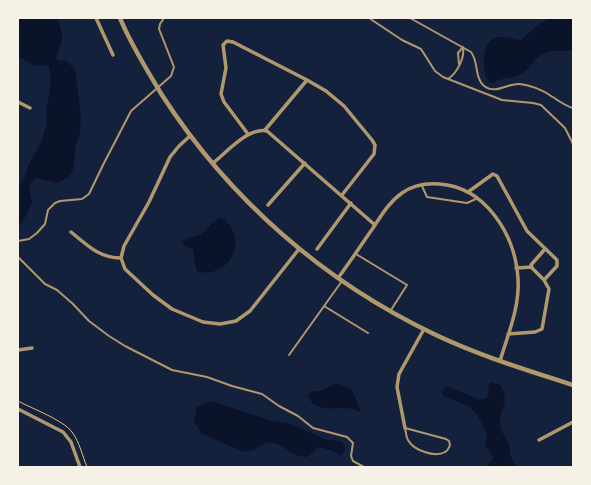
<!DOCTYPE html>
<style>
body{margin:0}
#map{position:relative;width:591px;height:485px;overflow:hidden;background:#14213d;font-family:"Fira Sans",sans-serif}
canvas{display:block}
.frame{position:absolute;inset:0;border:19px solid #f6f1e7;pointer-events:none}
</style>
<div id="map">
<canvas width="591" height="485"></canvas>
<div class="frame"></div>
</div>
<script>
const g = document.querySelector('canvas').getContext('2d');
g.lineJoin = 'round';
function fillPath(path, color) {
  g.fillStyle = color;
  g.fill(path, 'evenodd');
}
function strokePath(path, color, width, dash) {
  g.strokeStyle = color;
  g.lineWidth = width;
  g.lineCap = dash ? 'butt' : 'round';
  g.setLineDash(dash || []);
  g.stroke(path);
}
fillPath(new Path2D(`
 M 18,18 L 57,18 C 64,37 64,38 56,57 L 57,60 L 61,61 L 65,60 L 75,69 L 81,116 L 80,132 L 76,144 L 74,165 L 72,173 L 67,178 L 57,183 L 36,178 L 33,180 L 29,187 L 32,202 L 26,216 L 18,227 L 18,186 L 25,177 L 28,166 L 42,140 L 47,123 L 46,112 L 51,80 L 49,66 L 33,65 L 18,56 Z
 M 549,18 L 573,18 L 573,51 C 559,51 546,49 535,60 C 530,66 527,71 519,75 C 511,79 501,77 493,83 L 488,81 C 482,69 480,39 499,37 C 506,36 514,40 521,40 L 535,27 Z
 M 220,218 C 225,219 227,222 230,226 C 246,248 224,280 197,271 L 195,264 L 193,249 L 183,245 L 182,242 C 186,236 194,238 200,235 C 208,230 211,221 220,218 Z
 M 491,382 L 500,385 C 511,401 500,409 500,424 C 501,433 506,436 509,444 C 510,447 510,450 510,453 C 511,458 514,463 517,467 L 485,467 L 492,460 L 493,457 L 485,446 L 487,433 L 476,413 L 468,406 L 444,396 L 442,393 L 445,387 L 449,387 L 478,399 L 486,399 L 489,392 L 488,385 Z
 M 337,383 L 352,390 L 361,412 C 356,410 350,408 345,408 C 332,408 314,412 308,396 L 312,391 L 320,391 Z
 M 211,401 L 272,421 L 289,423 L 327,440 L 340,441 L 343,443 L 345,449 L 342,456 L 330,450 L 318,447 L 307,457 C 299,457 287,452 282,445 L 268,442 L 262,445 L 257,449 L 244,452 L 202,434 L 194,422 L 197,407 Z`), '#0b132b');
strokePath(new Path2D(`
 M 18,401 C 33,409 63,420 72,432 C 80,443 82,455 87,467`), '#e5c07b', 1);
strokePath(new Path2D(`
 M 369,18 L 402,40 L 421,49 L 435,71 L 443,77 L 502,100 L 533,103 L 541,105 L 565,128 L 573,144
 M 410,18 L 471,52 C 479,62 474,77 484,86 C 496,95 507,83 520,84 C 530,85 543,90 551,96 C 558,100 565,106 573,108
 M 459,64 L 458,53 L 463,47
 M 448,79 C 457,73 465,58 463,47
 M 422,186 L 427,197 L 467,203 L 476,199
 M 18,241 L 29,239 L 37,233 L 45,224 L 48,210 L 55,203 L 60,201 L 82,199 L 89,194 L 103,165 L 131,111 L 171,76 L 174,67 L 159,29 L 160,24 L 164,18
 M 356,254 L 407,285 L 391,310
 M 18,257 L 45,284 L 57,290 L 73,304 L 89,321 L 109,336 L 125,346 L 172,370 L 207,377 L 232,386 L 262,394 L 279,406 L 298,416 L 313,428 L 347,437 L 353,443 L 351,456 L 353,461 L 364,467
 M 324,306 L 368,333
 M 289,355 L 342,281
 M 405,428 L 446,439 L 449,441 L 450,445 C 449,448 447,451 445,452 C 435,458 413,450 408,440 C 406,437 406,432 405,428 Z`), '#b1986c', 2);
strokePath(new Path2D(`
 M 96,18 L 113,55
 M 18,102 L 30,108
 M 265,130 L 307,80
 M 248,134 L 224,102 L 221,94 L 226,68 L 223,45 L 227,41 L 233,42 L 307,80 L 326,91 L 344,106 L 372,140 L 375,145 L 374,154 L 342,195
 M 190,136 L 179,146 L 170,157 L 149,202 L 124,246 L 121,258 L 125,269 L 153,295 L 172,309 L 203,322 L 220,324 L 236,321 L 250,311 L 299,249
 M 213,163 C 227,152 248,127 267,131 L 375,225
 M 468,192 L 493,174 L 497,176 L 527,231 L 557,260 L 557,266 L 544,280 L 549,289 L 542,329 L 535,332 L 508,334
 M 268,205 L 305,163
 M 71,232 C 87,245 99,258 121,258
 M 317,249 L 351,203
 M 516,268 L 532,267
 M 338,278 C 350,262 361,245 373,228 C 381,216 389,202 402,193 C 413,185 426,183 439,184 C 486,187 515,235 518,278 C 520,307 508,334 500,361
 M 544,280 L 532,268 L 531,265 L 545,249
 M 18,350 L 32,348
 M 18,409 L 63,432 L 71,442 L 80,467
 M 405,428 L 397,387 L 399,374 L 424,329
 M 539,440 L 573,422`), '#b1986c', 3.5);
strokePath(new Path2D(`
 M 120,18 C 131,45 147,70 162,95 C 229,199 324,282 436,335 C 480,356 527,370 573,385`), '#b1986c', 4.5);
</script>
